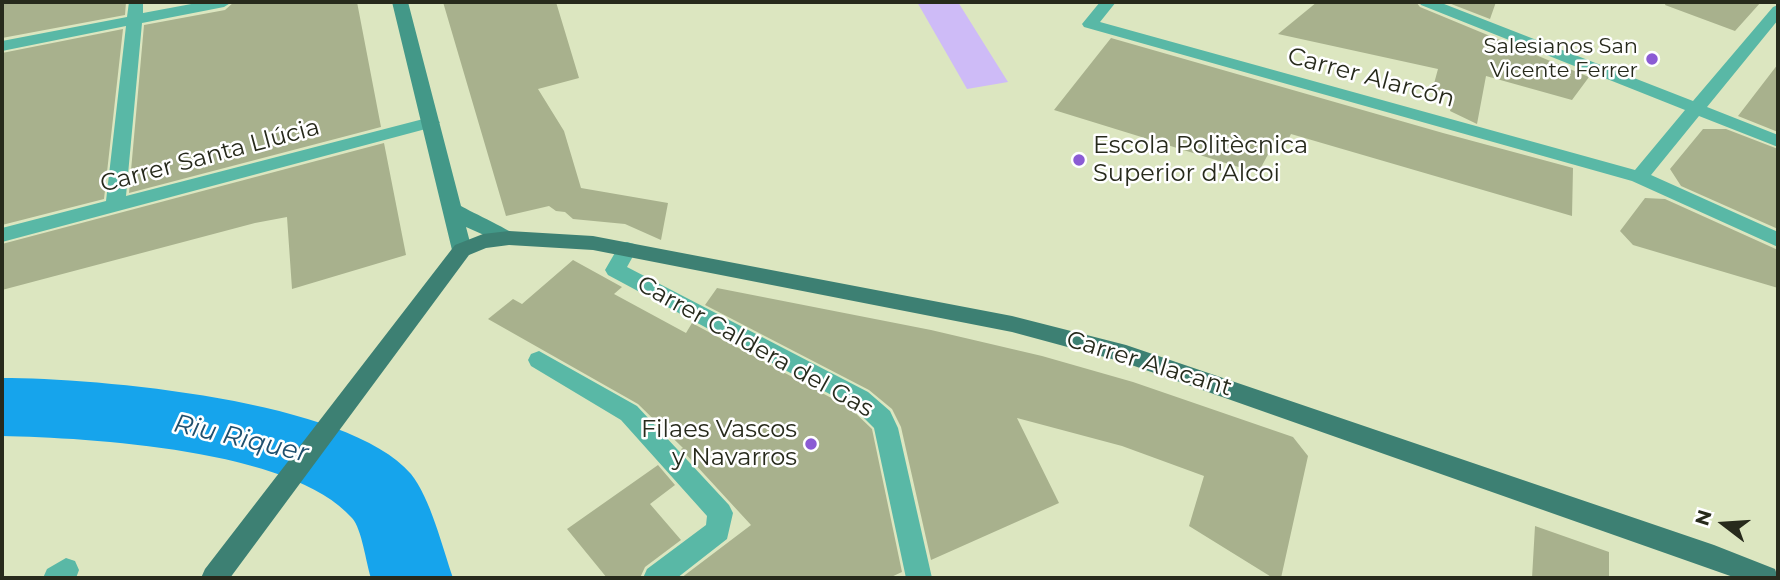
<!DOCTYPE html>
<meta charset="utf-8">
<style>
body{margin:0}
#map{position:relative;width:1780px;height:580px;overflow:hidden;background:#dce6c0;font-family:Montserrat,sans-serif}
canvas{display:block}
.frame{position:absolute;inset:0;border:4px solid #272a1c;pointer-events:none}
.north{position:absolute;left:1689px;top:489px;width:70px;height:70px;-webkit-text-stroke:5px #fff;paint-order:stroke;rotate:287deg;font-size:19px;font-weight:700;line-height:28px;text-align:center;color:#272a1c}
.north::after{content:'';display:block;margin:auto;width:24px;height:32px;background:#272a1c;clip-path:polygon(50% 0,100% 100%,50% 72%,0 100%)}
</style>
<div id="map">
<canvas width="1780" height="580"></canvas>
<div class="frame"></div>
<div class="north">N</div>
</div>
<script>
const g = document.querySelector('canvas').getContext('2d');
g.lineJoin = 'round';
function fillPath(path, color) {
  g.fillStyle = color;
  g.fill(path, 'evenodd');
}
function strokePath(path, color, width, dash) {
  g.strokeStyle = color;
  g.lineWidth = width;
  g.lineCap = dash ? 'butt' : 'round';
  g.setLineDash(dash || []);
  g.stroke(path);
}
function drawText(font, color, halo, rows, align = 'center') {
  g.font = font + ' Montserrat,sans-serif';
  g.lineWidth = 5;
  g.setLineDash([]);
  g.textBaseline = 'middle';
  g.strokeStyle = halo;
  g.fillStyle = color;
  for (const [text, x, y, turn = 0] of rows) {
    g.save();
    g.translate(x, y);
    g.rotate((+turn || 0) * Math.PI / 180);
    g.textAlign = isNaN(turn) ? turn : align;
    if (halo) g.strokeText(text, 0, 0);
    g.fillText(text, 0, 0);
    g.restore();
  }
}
fillPath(new Path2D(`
 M 917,2 L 958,2 L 1008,82 L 967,89 Z`), '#cebbf7');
fillPath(new Path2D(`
 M 2,378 C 97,378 349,400 411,474 C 430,497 443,549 453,578 L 371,578 C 366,563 362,529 352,518 C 292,449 90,438 2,436 Z`), '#16a4ec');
fillPath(new Path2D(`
 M 2,2 L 126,2 L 125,15 L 2,38 Z
 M 234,2 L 357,2 L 381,127 L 129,193 L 144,25 L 225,10 Z
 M 443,2 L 556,2 L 579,78 L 538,89 L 564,131 L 581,188 L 668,203 L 661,240 L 625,224 L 573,219 L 565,212 L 556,211 L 549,206 L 506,216 Z
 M 1317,2 L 1416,2 L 1420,7 L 1589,77 L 1572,100 L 1486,76 L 1477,124 L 1450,111 L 1454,99 L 1432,91 L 1438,69 L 1278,34 Z
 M 1446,2 L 1496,2 L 1490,19 Z
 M 1666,2 L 1761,2 L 1735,31 L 1665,5 Z
 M 123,29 L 104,199 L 2,225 L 2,53 Z
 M 1111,38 L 1443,133 L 1573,168 L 1572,216 L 1291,134 L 1283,150 L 1272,147 L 1258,173 L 1054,110 Z
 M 1778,64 L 1778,132 L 1738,116 Z
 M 1703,129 L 1726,129 L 1778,149 L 1778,229 L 1681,186 L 1670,169 Z
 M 384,143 L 406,255 L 292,289 L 287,217 L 255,223 L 2,290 L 2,244 Z
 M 1645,198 L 1665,199 L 1778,250 L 1778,288 L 1633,245 L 1620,231 Z
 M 573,260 L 622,287 L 614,294 L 686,333 L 692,323 L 850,408 L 872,429 L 902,572 L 889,578 L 681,578 L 751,525 L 681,449 L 683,448 L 638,404 L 488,319 L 513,299 L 522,304 Z
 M 717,288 L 931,330 L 1042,356 L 1133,382 L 1293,437 L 1308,456 L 1281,578 L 1273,578 L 1189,526 L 1204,476 L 1122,446 L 1017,418 L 1059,503 L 931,560 L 901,427 L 892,409 L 869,390 L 705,305 Z
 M 658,465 L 675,485 L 650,504 L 681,540 L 645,567 L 640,578 L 607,578 L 567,529 Z
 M 1535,526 L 1609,552 L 1609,578 L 1532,578 Z`), '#a8b18d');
fillPath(new Path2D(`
 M 129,2 L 143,2 L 143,13 L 202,2 L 232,2 L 224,7 L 142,23 L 126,196 L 431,117 L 440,122 L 437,126 L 2,242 L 2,228 L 106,201 L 126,26 L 2,51 L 2,41 L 127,17 Z
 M 1100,2 L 1116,2 L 1100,22 L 1635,170 L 1685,110 L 1421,5 L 1419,2 L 1439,2 L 1693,101 L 1773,7 L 1778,5 L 1778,20 L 1707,107 L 1778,135 L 1778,147 L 1699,116 L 1651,175 L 1778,232 L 1778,247 L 1632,181 L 1084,27 L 1082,24 Z
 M 627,242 L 634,244 L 637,249 L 627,267 L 868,392 L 890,411 L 898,428 L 932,578 L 906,578 L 874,428 L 852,406 L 608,275 L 605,270 L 620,244 Z
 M 539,351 L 637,406 L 729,505 L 733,513 L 727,539 L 677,578 L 643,578 L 647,569 L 706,525 L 707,516 L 621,420 L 531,366 L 528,360 L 531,354 Z
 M 66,558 L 75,561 L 79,570 L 76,578 L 43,578 L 47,569 Z`), '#59b8a6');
fillPath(new Path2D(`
 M 392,2 L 408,2 L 461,206 C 471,212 515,232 519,238 L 516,243 L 502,243 L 466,227 L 472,250 L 469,255 L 455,255 L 452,250 Z`), '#439888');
fillPath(new Path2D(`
 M 509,231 L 593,236 L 1012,316 L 1126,345 L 1714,545 L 1775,569 L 1778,578 L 1736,578 L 1123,362 L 1012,332 L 593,250 L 509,245 L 486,248 L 469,255 L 230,578 L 201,578 L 205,569 L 455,245 L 483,234 Z`), '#3d8073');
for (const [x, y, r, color] of [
 [1652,59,7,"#8b5bd4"],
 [1079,160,7,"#8b5bd4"],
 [811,444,7,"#8b5bd4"]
]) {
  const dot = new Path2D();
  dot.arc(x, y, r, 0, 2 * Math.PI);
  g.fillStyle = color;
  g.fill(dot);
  strokePath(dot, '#fff', 2.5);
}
drawText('21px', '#272a1c', '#fff', [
 ["Salesianos San",1638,47],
 ["Vicente Ferrer",1638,71]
], 'right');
drawText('24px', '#272a1c', '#fff', [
 ["Carrer Alarcón",1371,78,15],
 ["Carrer Santa Llúcia",210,156,-15],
 ["Carrer Caldera del Gas",755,347,29],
 ["Carrer Alacant",1149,364,17]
]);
drawText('24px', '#272a1c', '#fff', [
 ["Escola Politècnica",1093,146],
 ["Superior d'Alcoi",1093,174],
 ["Filaes Vascos",797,430,"right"],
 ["y Navarros",797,458,"right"]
], 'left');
drawText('italic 26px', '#1f4f6d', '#fff', [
 ["Riu Riquer",241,439,13]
]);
</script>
